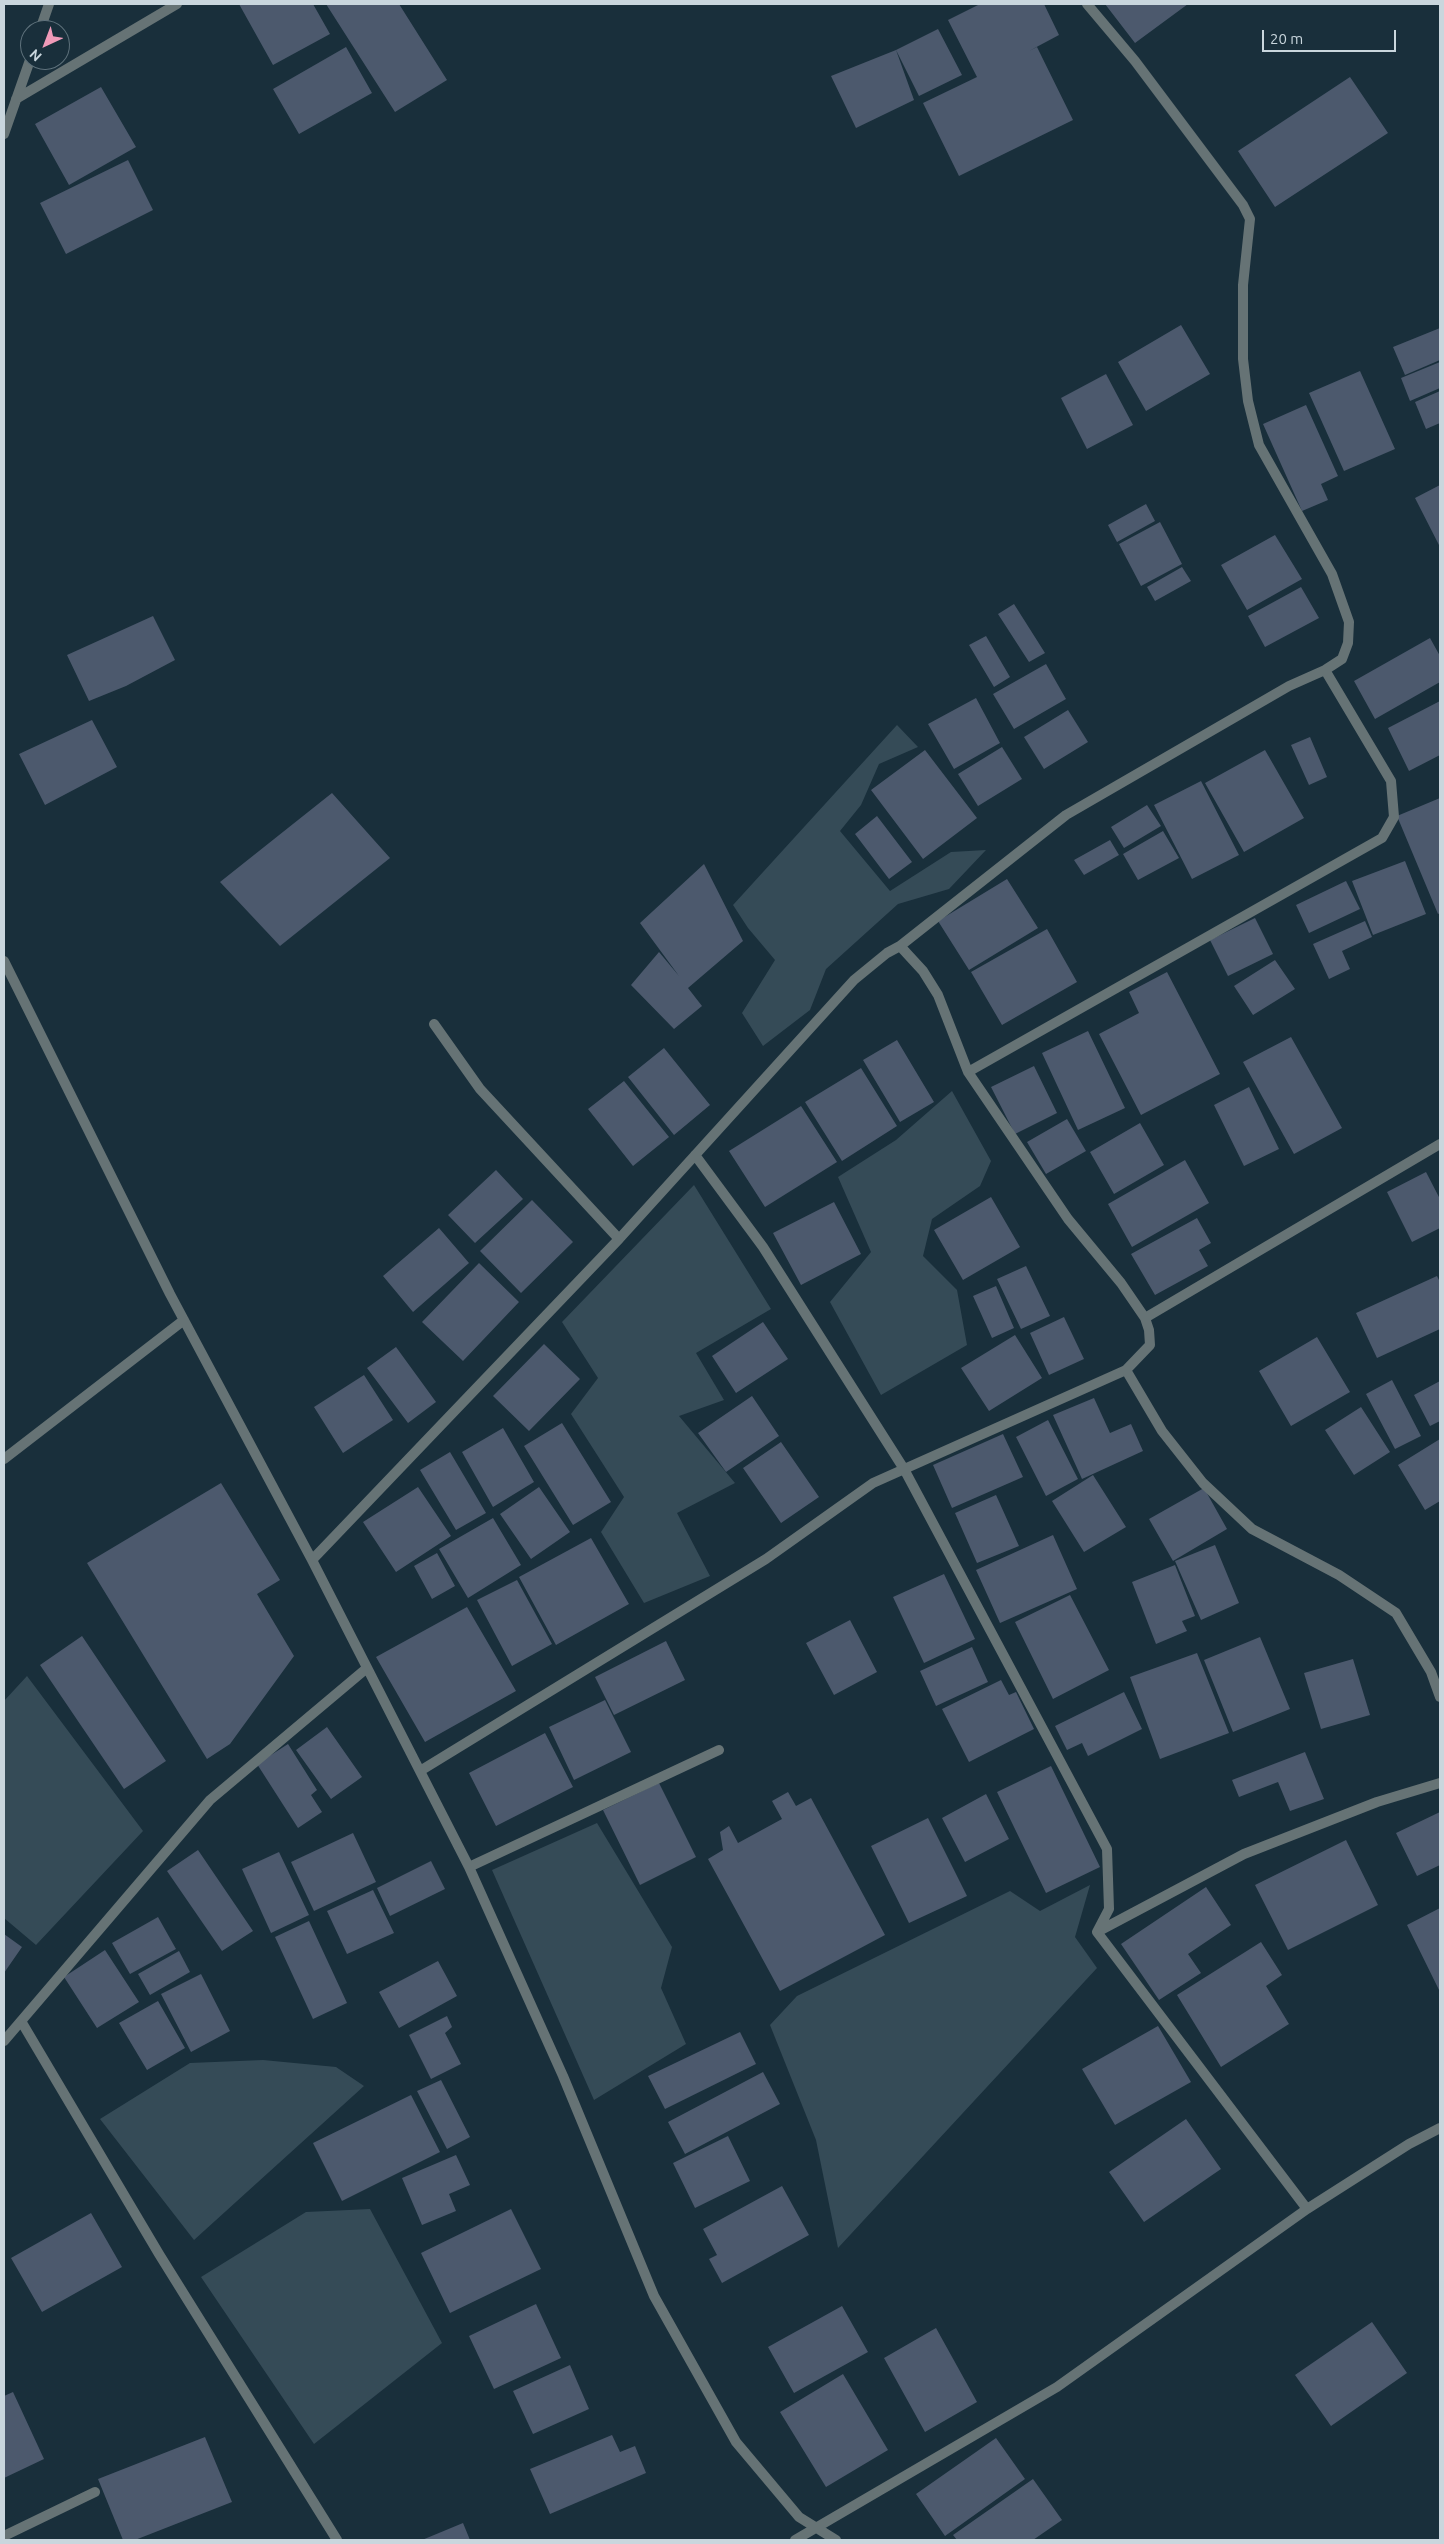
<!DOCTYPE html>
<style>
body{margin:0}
#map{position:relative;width:1444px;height:2544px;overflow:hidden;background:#192f3b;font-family:Ubuntu,sans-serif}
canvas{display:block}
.frame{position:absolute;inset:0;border:5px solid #c9d6dd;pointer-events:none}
.north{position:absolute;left:20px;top:20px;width:50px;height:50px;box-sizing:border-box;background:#192f3b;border:1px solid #5f727c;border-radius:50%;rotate:223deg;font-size:14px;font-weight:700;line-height:20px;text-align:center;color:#c9d6dd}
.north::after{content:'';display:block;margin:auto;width:18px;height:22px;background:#ef9ab8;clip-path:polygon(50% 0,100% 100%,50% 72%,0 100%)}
.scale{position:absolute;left:1262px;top:30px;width:134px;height:22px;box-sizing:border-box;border:2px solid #c9d6dd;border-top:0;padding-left:6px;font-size:15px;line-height:18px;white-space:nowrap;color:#c9d6dd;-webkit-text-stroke:4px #192f3b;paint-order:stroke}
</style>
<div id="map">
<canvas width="1444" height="2544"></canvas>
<div class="frame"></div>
<div class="north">N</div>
<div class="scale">20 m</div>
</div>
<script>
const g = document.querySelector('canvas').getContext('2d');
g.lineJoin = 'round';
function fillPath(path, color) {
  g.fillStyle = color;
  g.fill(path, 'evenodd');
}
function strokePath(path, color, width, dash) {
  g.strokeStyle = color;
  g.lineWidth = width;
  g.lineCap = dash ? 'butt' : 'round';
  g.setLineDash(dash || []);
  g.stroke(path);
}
fillPath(new Path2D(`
 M 897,725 L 918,747 L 879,764 L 861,805 L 840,831 L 890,891 L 951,852 L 986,850 L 949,889 L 898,904 L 826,969 L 810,1010 L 763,1046 L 742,1013 L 775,960 L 748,928 L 733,905 Z
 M 952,1091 L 991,1161 L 980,1186 L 932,1219 L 923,1256 L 957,1290 L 967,1345 L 881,1395 L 830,1302 L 871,1252 L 838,1177 L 896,1140 Z
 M 694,1185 L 771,1309 L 696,1353 L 724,1400 L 679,1416 L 735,1483 L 677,1513 L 710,1576 L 644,1603 L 601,1532 L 624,1497 L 571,1414 L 598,1378 L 562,1322 Z
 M 27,1676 L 143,1831 L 36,1945 L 4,1918 L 4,1701 Z
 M 597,1823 L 672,1947 L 661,1988 L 686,2044 L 594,2100 L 492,1870 Z
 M 1090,1885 L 1075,1937 L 1097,1968 L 838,2248 L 816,2140 L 770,2025 L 797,1996 L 1010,1891 L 1040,1911 Z
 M 263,2060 L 336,2067 L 364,2086 L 194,2240 L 100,2119 L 190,2063 Z
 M 370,2209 L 442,2343 L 314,2444 L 201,2277 L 306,2212 Z`), '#354b57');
fillPath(new Path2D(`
 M 239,4 L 313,4 L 330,34 L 273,65 Z
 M 326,4 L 399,4 L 447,80 L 395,112 Z
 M 980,4 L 1044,4 L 1059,35 L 1029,51 L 1037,47 L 1073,120 L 959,176 L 923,103 L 977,77 L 948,20 Z
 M 1105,4 L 1188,4 L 1135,43 Z
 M 938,29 L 962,75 L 919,96 L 896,50 L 914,100 L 856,128 L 831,76 L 896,50 Z
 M 346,47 L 372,93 L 299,134 L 273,89 Z
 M 1350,77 L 1388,133 L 1275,207 L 1238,151 Z
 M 101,87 L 136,147 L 69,185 L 35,124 Z
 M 128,160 L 153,210 L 66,254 L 40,203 Z
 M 1181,325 L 1210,374 L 1146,411 L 1118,362 Z
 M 1440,328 L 1440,360 L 1405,375 L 1393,347 Z
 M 1440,362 L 1440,388 L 1410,401 L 1401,378 Z
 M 1360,371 L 1395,449 L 1344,471 L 1309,393 Z
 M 1106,374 L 1133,425 L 1087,449 L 1061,398 Z
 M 1440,391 L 1440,423 L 1426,429 L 1415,402 Z
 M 1306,405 L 1338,476 L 1321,484 L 1328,500 L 1302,511 L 1263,424 Z
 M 1440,485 L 1440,547 L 1415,498 Z
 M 1146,504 L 1155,521 L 1117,542 L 1108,525 Z
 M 1160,522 L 1182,564 L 1141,586 L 1119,544 Z
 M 1275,535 L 1302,579 L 1247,610 L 1221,565 Z
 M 1182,567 L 1191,581 L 1155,601 L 1147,587 Z
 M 1301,587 L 1319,618 L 1265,647 L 1248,616 Z
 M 1014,604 L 1045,653 L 1029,662 L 998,614 Z
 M 153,616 L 175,660 L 126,686 L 89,701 L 67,655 Z
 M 986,636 L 1010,677 L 994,687 L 969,645 Z
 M 1430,638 L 1440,656 L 1440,682 L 1375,719 L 1354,681 Z
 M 1046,664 L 1066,699 L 1014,729 L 993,694 Z
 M 976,698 L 1000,743 L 954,769 L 928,724 Z
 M 1440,701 L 1440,755 L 1409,771 L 1388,728 Z
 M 1068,710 L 1088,742 L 1044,769 L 1024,737 Z
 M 92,720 L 117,767 L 45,805 L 19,754 Z
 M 1310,737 L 1327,777 L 1309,785 L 1291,745 Z
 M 1002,747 L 1022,779 L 978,806 L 958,774 Z
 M 925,750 L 977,818 L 923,859 L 871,790 Z
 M 1265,750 L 1304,818 L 1244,852 L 1205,783 Z
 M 1201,781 L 1239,855 L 1192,879 L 1154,805 Z
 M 332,793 L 390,858 L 280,946 L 220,882 Z
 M 1440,798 L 1440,913 L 1438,914 L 1397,816 Z
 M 1147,805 L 1161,826 L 1124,848 L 1111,827 Z
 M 877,816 L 912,862 L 889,879 L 855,834 Z
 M 1163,831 L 1179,858 L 1138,880 L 1123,854 Z
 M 1110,840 L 1119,855 L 1084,875 L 1074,860 Z
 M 1405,861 L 1426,914 L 1373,935 L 1352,881 Z
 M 704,864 L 743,941 L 688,988 L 702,1006 L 674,1029 L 631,985 L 659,952 L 679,976 L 640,923 Z
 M 1007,879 L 1038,928 L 969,970 L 938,921 Z
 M 1346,881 L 1360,909 L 1309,933 L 1296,905 Z
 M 1255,918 L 1273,954 L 1228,976 L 1210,940 Z
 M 1365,921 L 1372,937 L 1342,951 L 1350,969 L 1329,979 L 1313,944 Z
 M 1047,929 L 1077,982 L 1002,1025 L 971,972 Z
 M 1275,960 L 1295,989 L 1253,1015 L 1234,986 Z
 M 1167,972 L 1220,1074 L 1141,1115 L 1099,1034 L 1139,1013 L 1129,992 Z
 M 1088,1031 L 1125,1108 L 1078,1130 L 1042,1053 Z
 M 1291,1037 L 1342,1128 L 1294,1154 L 1243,1062 Z
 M 897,1040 L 934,1102 L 900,1122 L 863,1060 Z
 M 664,1048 L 710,1105 L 674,1135 L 628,1077 Z
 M 1034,1066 L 1057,1113 L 1015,1134 L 991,1087 Z
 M 861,1068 L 897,1126 L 842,1161 L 805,1102 Z
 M 624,1081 L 669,1137 L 633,1166 L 588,1109 Z
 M 1249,1087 L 1279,1149 L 1244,1166 L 1214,1105 Z
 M 801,1106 L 837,1162 L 765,1207 L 729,1151 Z
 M 1067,1119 L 1086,1151 L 1046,1174 L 1027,1142 Z
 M 1140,1123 L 1164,1165 L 1114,1194 L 1090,1152 Z
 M 1185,1160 L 1209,1203 L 1132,1247 L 1108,1204 Z
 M 496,1170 L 523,1199 L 475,1243 L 448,1215 Z
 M 1426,1172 L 1440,1199 L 1440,1228 L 1412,1242 L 1387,1192 Z
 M 991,1197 L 1020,1247 L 963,1280 L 934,1230 Z
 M 532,1200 L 573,1242 L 521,1293 L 480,1251 Z
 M 834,1202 L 861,1254 L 801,1285 L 773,1233 Z
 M 1197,1218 L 1211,1243 L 1199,1250 L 1208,1266 L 1155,1295 L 1131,1254 Z
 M 439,1228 L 469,1263 L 413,1312 L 383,1276 Z
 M 479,1263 L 519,1302 L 463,1361 L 422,1322 Z
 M 1026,1266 L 1050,1316 L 1021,1329 L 997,1279 Z
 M 1437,1276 L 1440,1282 L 1440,1329 L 1377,1358 L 1356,1313 Z
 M 996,1286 L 1014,1328 L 992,1338 L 973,1296 Z
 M 1064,1317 L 1084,1359 L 1049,1375 L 1030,1333 Z
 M 763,1322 L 788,1359 L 736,1393 L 712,1356 Z
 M 1015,1335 L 1042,1378 L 989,1411 L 961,1368 Z
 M 1317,1337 L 1350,1392 L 1291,1426 L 1259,1371 Z
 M 544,1344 L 580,1379 L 529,1431 L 493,1396 Z
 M 396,1347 L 436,1402 L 408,1423 L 367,1368 Z
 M 364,1375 L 393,1420 L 343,1453 L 314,1407 Z
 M 1392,1380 L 1421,1436 L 1395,1449 L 1366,1394 Z
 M 1440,1381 L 1440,1421 L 1430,1426 L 1414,1395 Z
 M 752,1396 L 779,1436 L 726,1472 L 698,1433 Z
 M 1094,1398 L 1110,1433 L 1131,1424 L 1143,1451 L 1082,1479 L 1053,1415 Z
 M 1361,1407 L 1390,1452 L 1354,1475 L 1325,1430 Z
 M 1048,1420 L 1078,1479 L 1046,1496 L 1016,1437 Z
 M 562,1423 L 611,1502 L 573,1525 L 524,1446 Z
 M 503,1428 L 534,1482 L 493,1507 L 462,1452 Z
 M 1003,1434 L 1023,1477 L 952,1508 L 933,1465 Z
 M 1440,1439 L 1440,1501 L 1425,1510 L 1398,1465 Z
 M 781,1442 L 819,1497 L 781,1523 L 743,1468 Z
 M 450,1452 L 486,1513 L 456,1530 L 420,1470 Z
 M 1093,1475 L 1126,1527 L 1084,1552 L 1052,1501 Z
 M 221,1483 L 280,1580 L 257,1594 L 294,1656 L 230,1744 L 207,1759 L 87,1563 Z
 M 418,1487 L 451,1536 L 396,1572 L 363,1522 Z
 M 539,1487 L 570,1532 L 531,1559 L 500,1514 Z
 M 1204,1488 L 1227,1529 L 1173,1561 L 1149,1519 Z
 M 996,1495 L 1019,1546 L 977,1563 L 955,1513 Z
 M 493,1518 L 521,1565 L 468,1598 L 439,1549 Z
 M 1053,1535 L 1077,1589 L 1000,1623 L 976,1570 Z
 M 591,1538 L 629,1604 L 556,1645 L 519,1577 Z
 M 1215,1545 L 1239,1603 L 1201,1620 L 1175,1561 Z
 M 437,1553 L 455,1586 L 432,1599 L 414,1566 Z
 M 1175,1565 L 1195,1616 L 1182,1621 L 1187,1631 L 1156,1644 L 1132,1582 Z
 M 944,1574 L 975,1639 L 924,1663 L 893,1597 Z
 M 517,1580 L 552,1644 L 512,1666 L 477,1600 Z
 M 1070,1595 L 1109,1670 L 1053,1699 L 1015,1622 Z
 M 467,1607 L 516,1691 L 425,1742 L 376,1657 Z
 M 850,1620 L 877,1672 L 834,1695 L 806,1643 Z
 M 82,1636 L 166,1761 L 124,1789 L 40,1665 Z
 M 1260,1637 L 1290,1709 L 1233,1732 L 1204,1660 Z
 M 666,1641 L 685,1680 L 614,1715 L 595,1677 Z
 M 972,1647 L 988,1682 L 936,1706 L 920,1671 Z
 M 1197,1653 L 1229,1733 L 1160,1759 L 1130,1677 Z
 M 1353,1659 L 1370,1715 L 1321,1729 L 1304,1673 Z
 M 1001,1680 L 1009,1695 L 1016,1692 L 1034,1729 L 969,1762 L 942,1709 Z
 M 1124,1692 L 1142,1729 L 1088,1756 L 1082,1743 L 1067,1750 L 1055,1726 Z
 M 605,1700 L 631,1752 L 574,1780 L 549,1727 Z
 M 327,1727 L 362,1777 L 331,1799 L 296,1750 Z
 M 545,1733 L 573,1787 L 496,1826 L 469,1773 Z
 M 288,1744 L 317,1790 L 311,1795 L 322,1812 L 298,1828 L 257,1764 Z
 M 1305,1752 L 1324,1799 L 1290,1811 L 1278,1782 L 1239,1797 L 1232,1780 Z
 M 1051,1766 L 1100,1867 L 1046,1893 L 997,1792 Z
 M 659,1783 L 696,1857 L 640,1885 L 603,1810 Z
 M 788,1792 L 796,1806 L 811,1798 L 885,1935 L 780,1991 L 708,1859 L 723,1850 L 720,1832 L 729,1826 L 738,1843 L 782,1819 L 772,1801 Z
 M 986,1794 L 1009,1839 L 965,1862 L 942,1818 Z
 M 1440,1812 L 1440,1865 L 1417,1876 L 1396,1833 Z
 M 928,1818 L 967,1896 L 909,1923 L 871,1846 Z
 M 353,1833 L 376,1882 L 314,1911 L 291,1862 Z
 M 1346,1840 L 1378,1905 L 1288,1950 L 1255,1885 Z
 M 198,1850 L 253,1931 L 222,1951 L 167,1871 Z
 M 279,1852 L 309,1915 L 271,1933 L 242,1869 Z
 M 431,1861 L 445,1889 L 390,1916 L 377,1888 Z
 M 1206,1887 L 1231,1925 L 1188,1954 L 1201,1973 L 1159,2000 L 1121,1944 Z
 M 373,1890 L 394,1933 L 347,1954 L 327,1911 Z
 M 1440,1908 L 1440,1992 L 1407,1925 Z
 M 158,1917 L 176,1949 L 130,1974 L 112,1943 Z
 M 309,1921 L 347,2003 L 313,2019 L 275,1937 Z
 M 4,1934 L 22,1947 L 4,1973 Z
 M 1261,1942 L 1282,1975 L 1266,1986 L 1289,2024 L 1221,2067 L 1177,1995 Z
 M 105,1950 L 139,2002 L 97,2028 L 64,1977 Z
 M 179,1951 L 190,1972 L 150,1995 L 138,1974 Z
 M 438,1961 L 457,1996 L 399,2028 L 379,1992 Z
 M 201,1974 L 230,2031 L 191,2052 L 161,1994 Z
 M 158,2001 L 185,2048 L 147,2070 L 119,2023 Z
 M 447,2016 L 452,2027 L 445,2033 L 461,2064 L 431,2079 L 409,2035 Z
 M 1158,2026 L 1191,2082 L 1115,2125 L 1082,2069 Z
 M 740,2032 L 756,2064 L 665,2109 L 648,2076 Z
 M 763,2072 L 780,2104 L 685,2154 L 668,2122 Z
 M 441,2080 L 470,2137 L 447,2149 L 417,2091 Z
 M 411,2095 L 440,2152 L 342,2201 L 313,2143 Z
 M 1186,2119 L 1221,2169 L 1144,2222 L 1109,2172 Z
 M 728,2136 L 750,2181 L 695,2208 L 673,2163 Z
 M 456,2155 L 470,2185 L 449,2194 L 456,2211 L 422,2225 L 402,2178 Z
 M 782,2186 L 809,2235 L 722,2283 L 709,2259 L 717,2255 L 703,2229 Z
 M 511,2209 L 541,2269 L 450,2313 L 421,2253 Z
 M 91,2213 L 122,2267 L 42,2312 L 11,2258 Z
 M 536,2304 L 561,2358 L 494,2389 L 469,2336 Z
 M 842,2306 L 868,2352 L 794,2393 L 768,2347 Z
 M 1372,2322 L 1407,2373 L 1331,2426 L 1295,2375 Z
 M 936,2328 L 977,2402 L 925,2432 L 884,2358 Z
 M 570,2365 L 589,2409 L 533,2434 L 513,2391 Z
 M 843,2374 L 888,2450 L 826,2487 L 780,2412 Z
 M 13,2392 L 44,2459 L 4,2478 L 4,2396 Z
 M 612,2435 L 620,2452 L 635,2446 L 646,2473 L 550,2514 L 530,2469 Z
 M 205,2437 L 232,2502 L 135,2540 L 123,2540 L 98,2479 Z
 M 996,2438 L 1025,2479 L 945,2536 L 916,2494 Z
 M 1033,2479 L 1062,2520 L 1033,2540 L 957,2540 L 953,2535 Z
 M 463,2523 L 470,2540 L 422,2540 Z`), '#4c596d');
strokePath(new Path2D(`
 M 40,30 L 49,4
 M 16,99 L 177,4
 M 4,134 L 30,60
 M 900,946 L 1066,815 L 1289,686 L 1325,670 L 1342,659 L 1348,643 L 1349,622 L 1332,574 L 1259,445 L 1248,401 L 1243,359 L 1243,285 L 1250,219 L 1243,205 L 1135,61 L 1087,4
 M 4,961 L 170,1294 L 312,1560 L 469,1867 L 563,2076 L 654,2296 L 736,2442 L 799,2517 L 836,2540
 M 434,1024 L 480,1089 L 619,1239
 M 968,1072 L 1382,838 L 1394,817 L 1391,781 L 1325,670
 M 695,1155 L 763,1247 L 904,1469 L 1107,1849 L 1109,1909 L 1097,1932 L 1307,2209
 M 1145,1318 L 1440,1144
 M 1126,1370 L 1162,1431 L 1203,1483 L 1252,1529 L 1339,1575 L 1396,1613 L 1431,1672 L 1440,1697
 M 4,1459 L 184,1320
 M 312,1560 L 619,1239 L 854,980 L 887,953 L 900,946 L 923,971 L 938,995 L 968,1072 L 1068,1219 L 1121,1283 L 1145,1318 L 1149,1330 L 1150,1345 L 1126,1370 L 873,1483 L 766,1559 L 420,1771
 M 469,1867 L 719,1750
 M 1097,1932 L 1244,1854 L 1377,1802 L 1440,1783
 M 21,2021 L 159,2254 L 337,2540
 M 4,2041 L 210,1800 L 367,1668
 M 4,2536 L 95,2492
 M 795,2540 L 1057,2387 L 1307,2209 L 1409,2144 L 1440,2128`), '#667375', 10);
</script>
